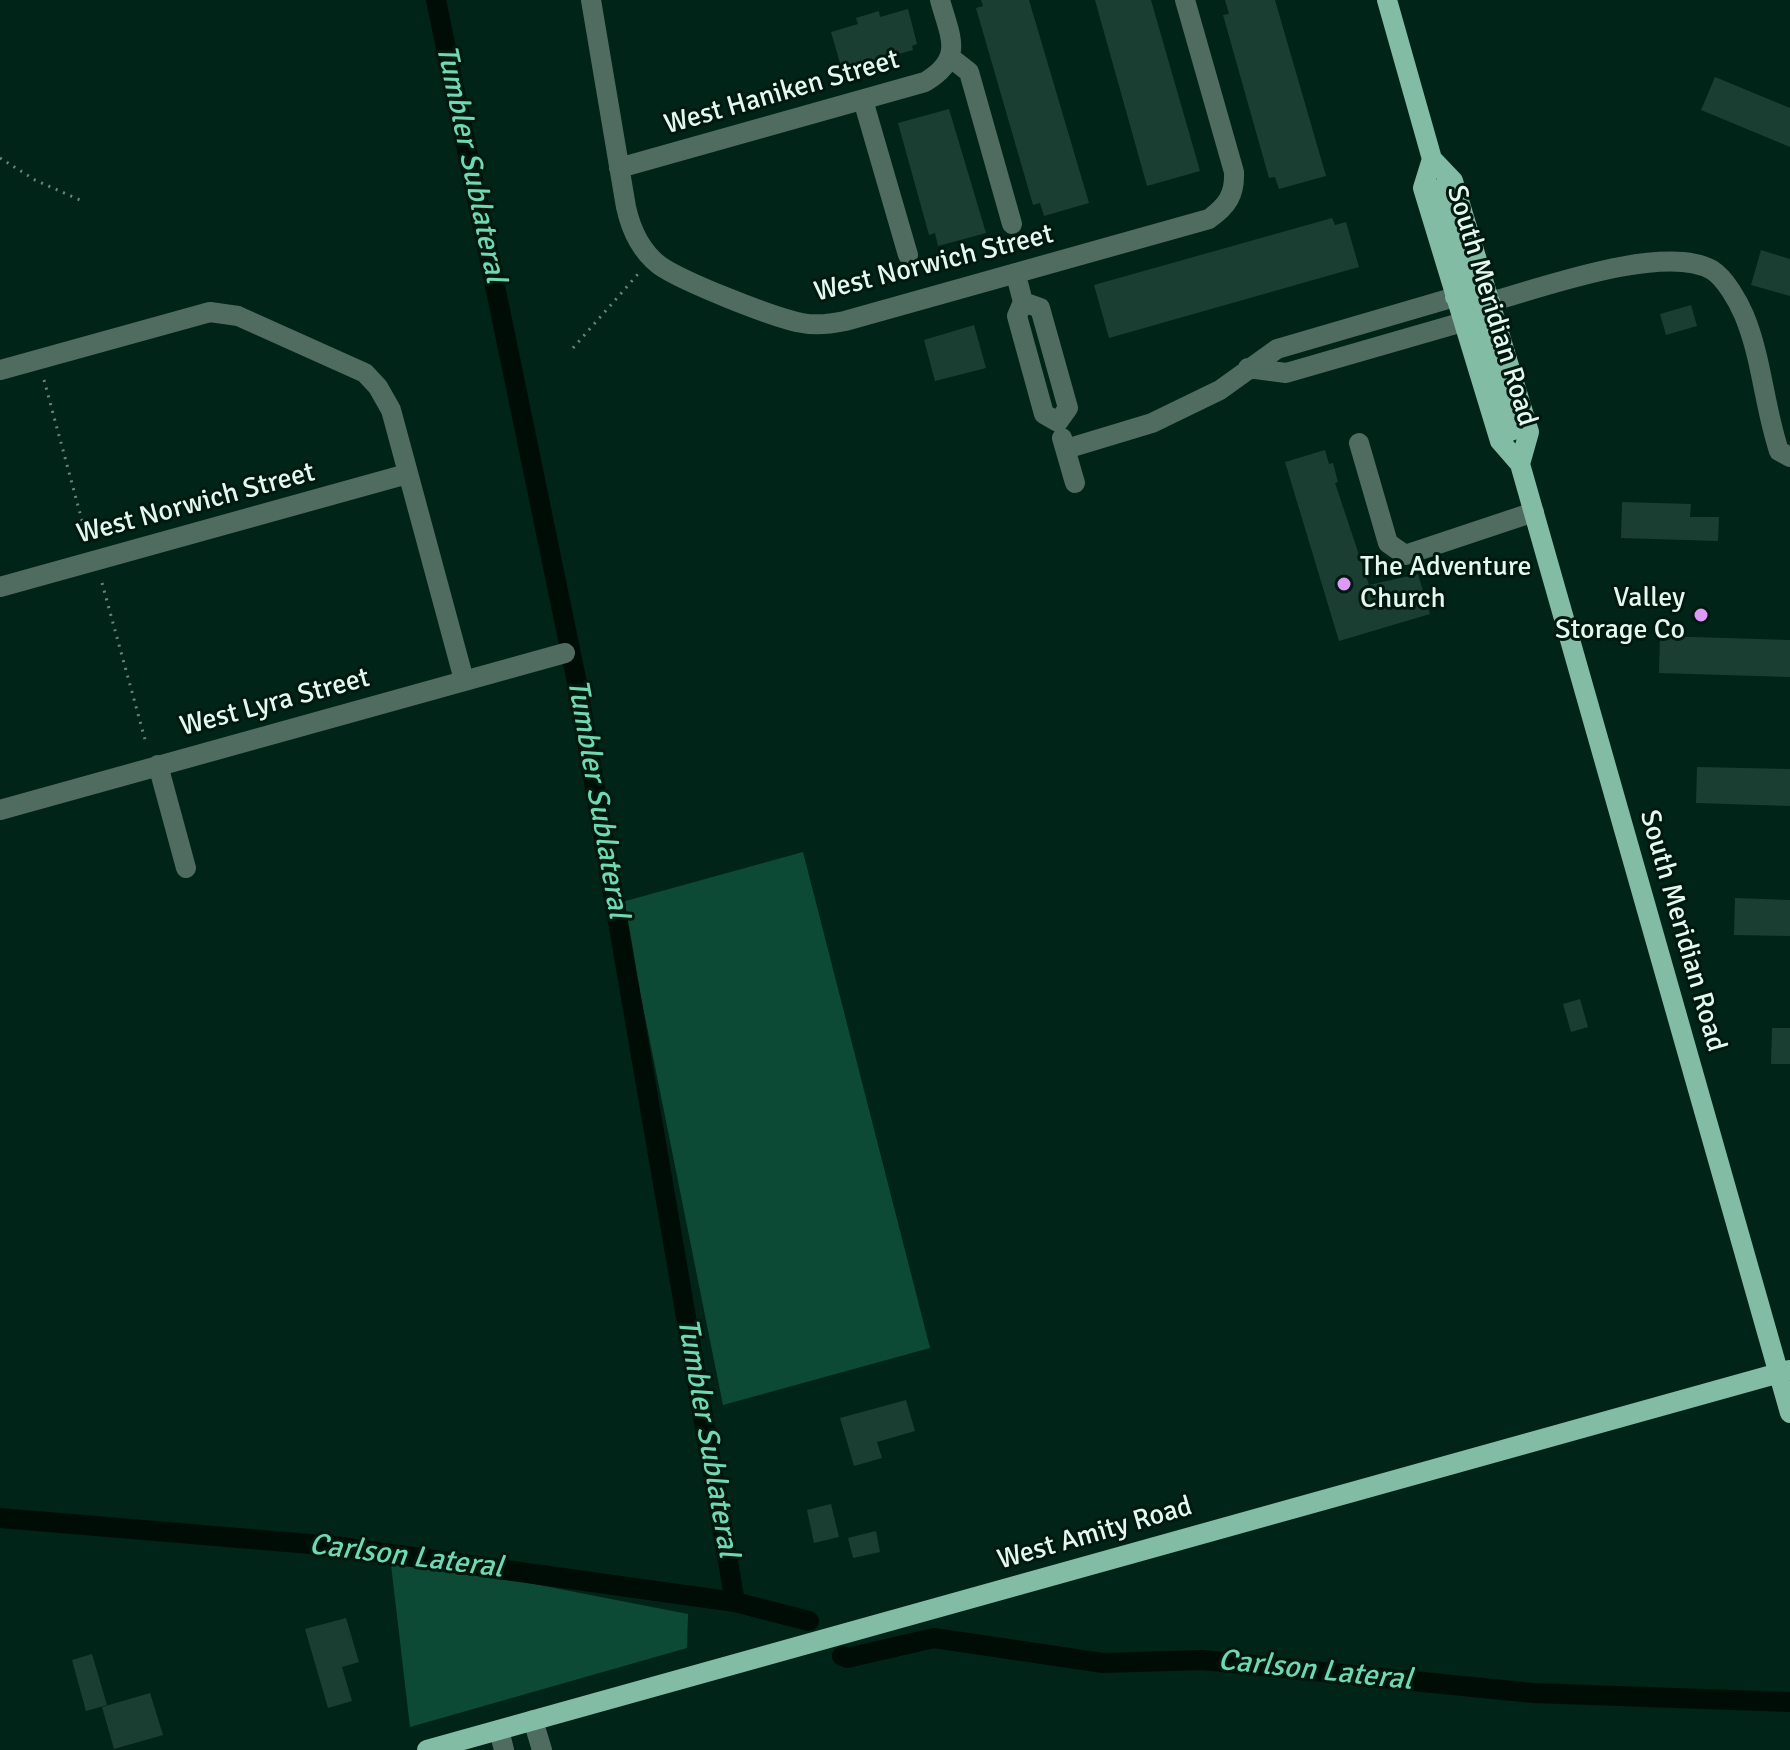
<!DOCTYPE html>
<style>
body{margin:0}
canvas{display:block;background:#002417}
</style>
<canvas width="1790" height="1750"></canvas>
<script>
const g = document.querySelector('canvas').getContext('2d');
g.lineJoin = 'round';
function fillPath(path, color) {
  g.fillStyle = color;
  g.fill(path, 'evenodd');
}
function strokePath(path, color, width, dash) {
  g.strokeStyle = color;
  g.lineWidth = width;
  g.lineCap = dash ? 'butt' : 'round';
  g.setLineDash(dash || []);
  g.stroke(path);
}
function drawText(font, color, halo, rows, align = 'center') {
  g.font = font + ' Signika,sans-serif';
  g.lineWidth = 6;
  g.setLineDash([]);
  g.textBaseline = 'middle';
  g.strokeStyle = halo;
  g.fillStyle = color;
  for (const [text, x, y, turn = 0] of rows) {
    g.save();
    g.translate(x, y);
    g.rotate((+turn || 0) * Math.PI / 180);
    g.textAlign = isNaN(turn) ? turn : align;
    if (halo) g.strokeText(text, 0, 0);
    g.fillText(text, 0, 0);
    g.restore();
  }
}
fillPath(new Path2D(`
 M 803,852 L 930,1348 L 723,1405 L 622,902 Z
 M 390,1556 L 688,1614 L 687,1648 L 410,1727 Z`), '#0c4a36');
strokePath(new Path2D(`
 M 436,0 L 576,678 L 735,1602
 M 0,1518 L 334,1546 L 735,1602 L 809,1621
 M 842,1656 L 847,1658 L 934,1638 L 1103,1663 L 1202,1660 L 1533,1693 L 1790,1702`), '#000d07', 20);
fillPath(new Path2D(`
 M 981,0 L 1029,0 L 1089,203 L 1044,216 L 1040,203 L 1033,205 L 976,8 L 983,6 Z
 M 1095,0 L 1151,0 L 1200,171 L 1147,186 Z
 M 1225,0 L 1275,0 L 1326,176 L 1279,189 L 1275,177 L 1269,178 L 1223,15 L 1229,14 Z
 M 908,9 L 917,44 L 912,46 L 913,50 L 842,70 L 831,32 L 858,24 L 856,18 L 879,11 L 880,17 Z
 M 1715,77 L 1790,108 L 1790,147 L 1701,110 Z
 M 949,109 L 986,233 L 938,246 L 935,233 L 929,235 L 898,123 Z
 M 1332,218 L 1335,225 L 1346,222 L 1359,267 L 1109,338 L 1094,285 Z
 M 1761,250 L 1790,259 L 1790,296 L 1751,285 Z
 M 1691,305 L 1697,326 L 1666,335 L 1660,314 Z
 M 974,325 L 986,368 L 935,381 L 924,340 Z
 M 1325,450 L 1329,464 L 1333,463 L 1338,482 L 1335,483 L 1369,585 L 1418,574 L 1430,614 L 1339,641 L 1285,462 Z
 M 1622,502 L 1691,504 L 1690,517 L 1719,517 L 1718,541 L 1621,538 Z
 M 1660,636 L 1790,640 L 1790,677 L 1659,673 Z
 M 1697,767 L 1790,769 L 1790,806 L 1696,803 Z
 M 1735,898 L 1790,900 L 1790,936 L 1734,935 Z
 M 1580,999 L 1588,1027 L 1571,1032 L 1563,1004 Z
 M 1772,1028 L 1790,1028 L 1790,1064 L 1771,1064 Z
 M 906,1400 L 915,1431 L 877,1442 L 882,1458 L 854,1466 L 840,1418 Z
 M 831,1504 L 839,1537 L 814,1543 L 807,1510 Z
 M 876,1531 L 880,1552 L 853,1558 L 848,1538 Z
 M 346,1618 L 359,1662 L 342,1667 L 352,1701 L 328,1708 L 305,1629 Z
 M 92,1654 L 107,1705 L 86,1711 L 72,1660 Z
 M 150,1693 L 163,1735 L 114,1749 L 102,1707 Z`), '#1a3e31');
strokePath(new Path2D(`
 M 0,158 L 35,180 L 80,200
 M 573,348 L 638,274
 M 44,380 L 87,539
 M 102,583 L 146,743`), '#688579', 3, [2, 6]);
strokePath(new Path2D(`
 M 591,0 L 626,207 C 631,230 640,250 659,265 C 681,281 774,318 802,323 C 817,326 831,324 845,321 L 1209,219 C 1227,206 1235,195 1234,172 L 1185,0
 M 951,58 L 969,72 L 1012,224
 M 863,100 L 908,255
 M 619,168 L 925,82 C 965,58 950,37 940,0
 M 1016,275 L 1023,302 L 1017,316 L 1044,414 L 1058,422 L 1068,408 L 1040,308 L 1023,302
 M 1490,302 C 1541,288 1664,243 1712,270 C 1725,278 1738,301 1744,315 C 1762,358 1764,406 1779,451 L 1790,457
 M 1248,368 L 1286,373 L 1463,322
 M 0,370 L 210,312 L 238,316 L 365,373 L 378,387 L 391,410 L 464,680
 M 1062,438 L 1075,483
 M 1359,443 L 1388,543 L 1405,555 L 1534,512
 M 1066,449 L 1152,423 L 1220,390 L 1277,349 L 1455,297
 M 0,587 L 407,474
 M 158,765 L 186,868
 M 0,810 L 565,653
 M 533,1720 L 542,1750
 M 499,1730 L 504,1750`), '#506b60', 20);
strokePath(new Path2D(`
 M 1387,0 L 1432,159 L 1453,181 L 1529,432 L 1520,464
 M 1432,159 L 1423,188 L 1500,441 L 1520,464 L 1790,1413
 M 1441,188 L 1476,301 L 1490,302
 M 1455,297 L 1477,317 L 1511,431
 M 427,1750 L 1790,1370`), '#82bca4', 20);
for (const [x, y, r, color] of [
 [1344,584,8,"#dc99f5"],
 [1701,615,8,"#dc99f5"]
]) {
  const dot = new Path2D();
  dot.arc(x, y, r, 0, 2 * Math.PI);
  g.fillStyle = color;
  g.fill(dot);
  strokePath(dot, '#001910', 3);
}
drawText('28px', '#e4f8ef', '#001910', [
 ["West Haniken Street",782,93,-16],
 ["West Norwich Street",934,264,-14],
 ["South Meridian Road",1491,306,73],
 ["West Norwich Street",196,504,-15],
 ["West Lyra Street",275,703,-15],
 ["South Meridian Road",1682,931,74],
 ["West Amity Road",1095,1534,-16]
]);
drawText('28px', '#e4f8ef', '#001910', [
 ["The Adventure",1360,568],
 ["Church",1360,600],
 ["Valley",1685,599,"right"],
 ["Storage Co",1685,631,"right"]
], 'left');
drawText('italic 30px', '#72d8b0', '#001910', [
 ["Tumbler Sublateral",470,164,78],
 ["Tumbler Sublateral",597,799,80],
 ["Tumbler Sublateral",707,1438,80],
 ["Carlson Lateral",406,1557,7],
 ["Carlson Lateral",1315,1671,6]
]);
</script>
